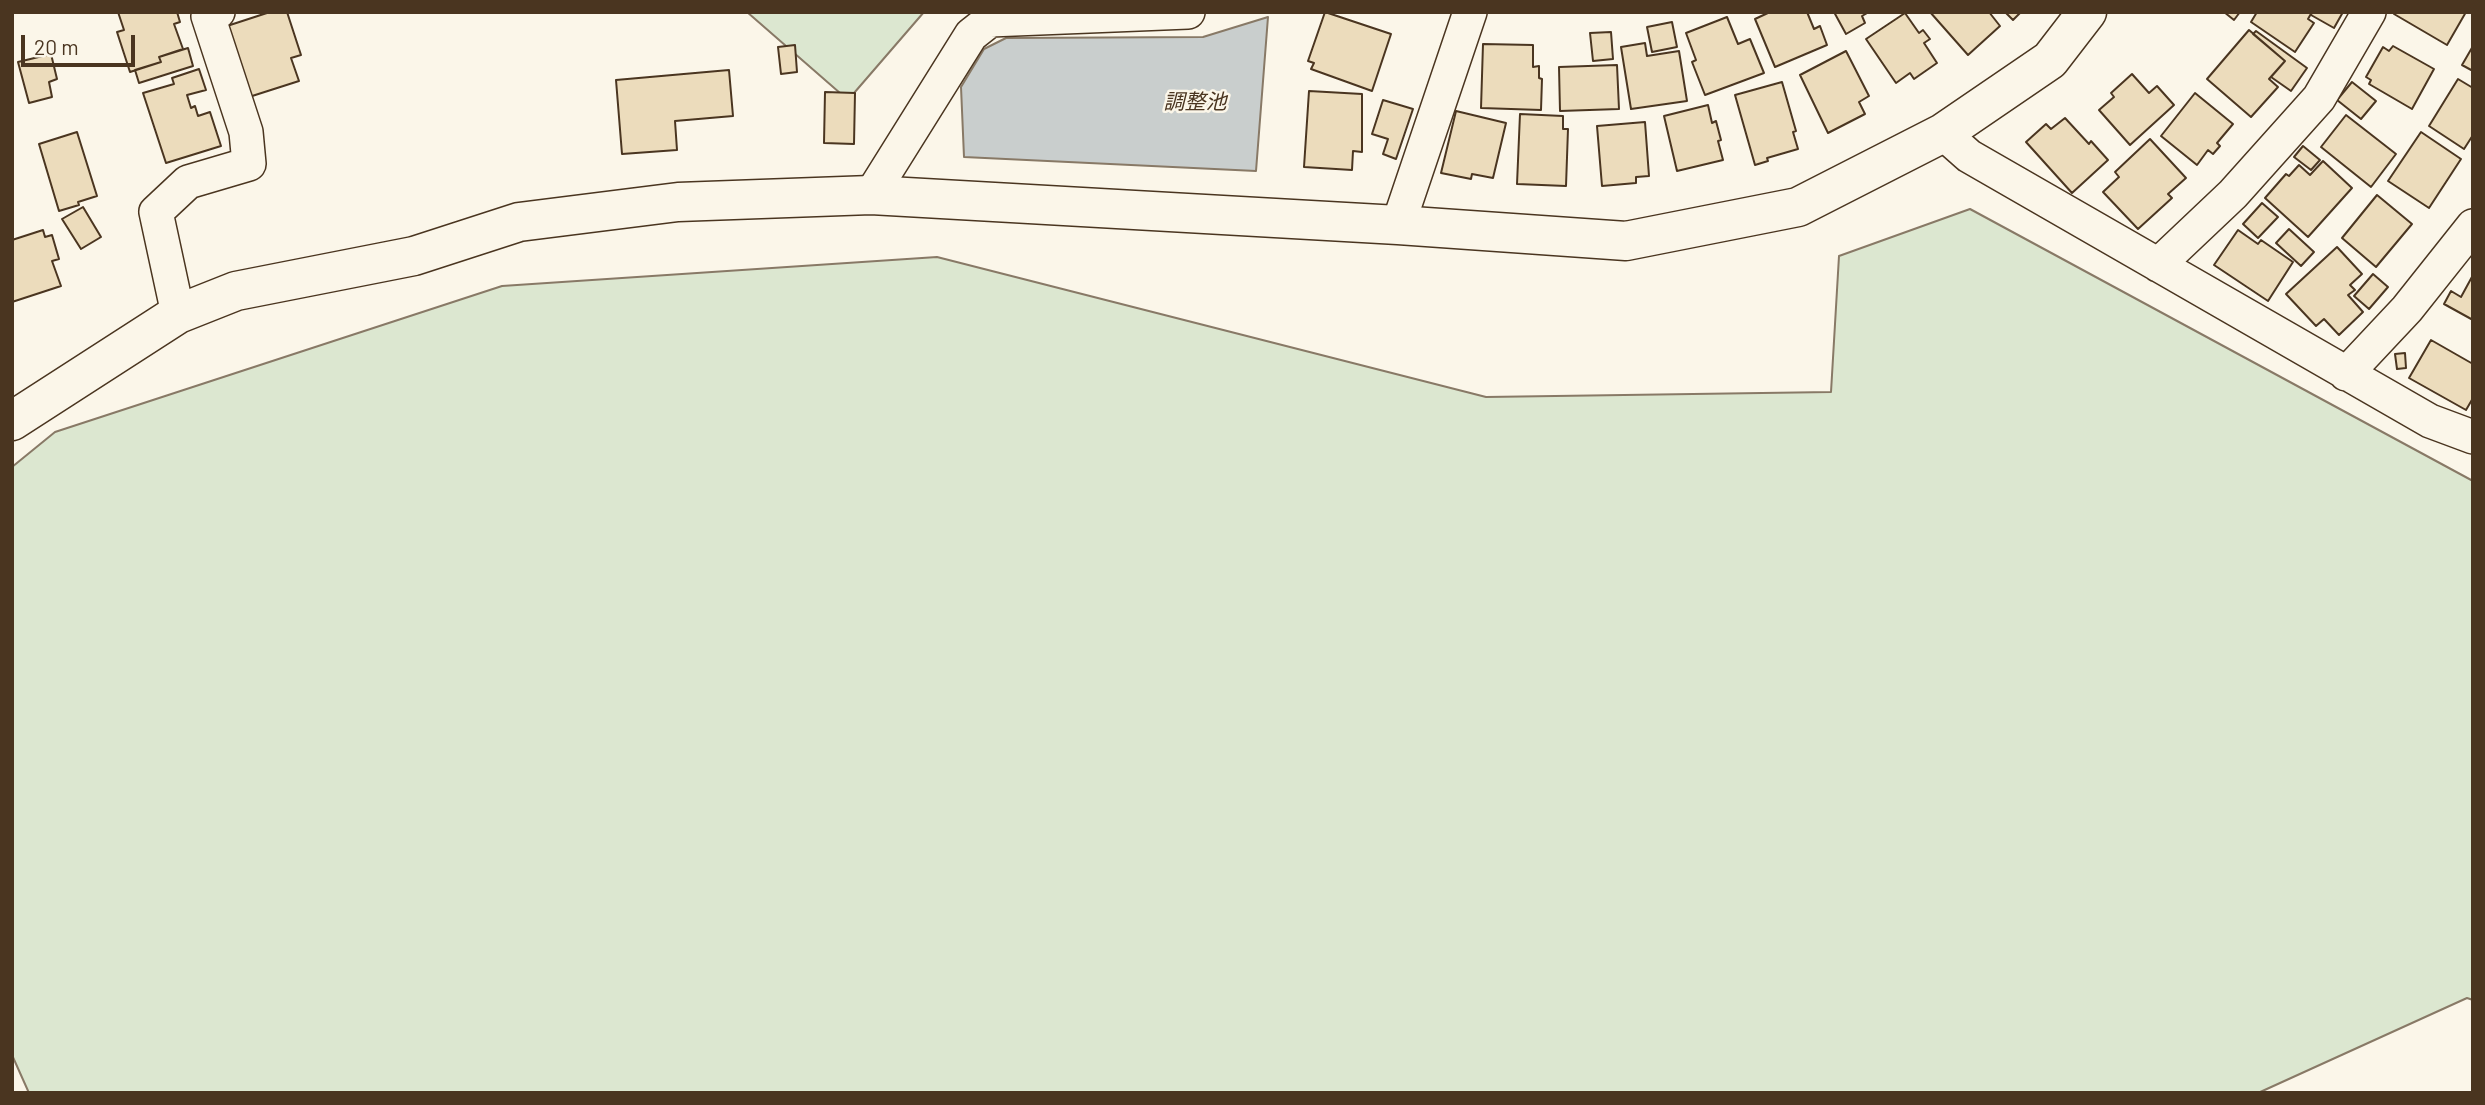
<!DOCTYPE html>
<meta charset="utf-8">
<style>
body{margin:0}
#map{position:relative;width:2485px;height:1105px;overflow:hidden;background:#fbf6e9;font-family:Barlow,sans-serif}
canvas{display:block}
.frame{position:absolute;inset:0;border:14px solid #4a3520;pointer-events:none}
.scale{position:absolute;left:21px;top:35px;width:114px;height:32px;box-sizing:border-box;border:4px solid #4a3520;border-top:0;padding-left:9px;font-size:21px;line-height:24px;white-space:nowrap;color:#4a3520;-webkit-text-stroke:5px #fbf6e9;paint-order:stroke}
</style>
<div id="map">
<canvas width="2485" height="1105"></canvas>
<div class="frame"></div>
<div class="scale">20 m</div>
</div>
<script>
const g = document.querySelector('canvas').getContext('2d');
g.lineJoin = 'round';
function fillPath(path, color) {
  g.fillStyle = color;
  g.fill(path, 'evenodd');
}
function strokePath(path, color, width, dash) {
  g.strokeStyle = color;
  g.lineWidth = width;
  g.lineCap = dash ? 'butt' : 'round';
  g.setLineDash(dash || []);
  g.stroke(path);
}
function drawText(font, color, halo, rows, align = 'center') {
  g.font = font + ' Barlow,"Noto Sans JP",sans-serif';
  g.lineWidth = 5;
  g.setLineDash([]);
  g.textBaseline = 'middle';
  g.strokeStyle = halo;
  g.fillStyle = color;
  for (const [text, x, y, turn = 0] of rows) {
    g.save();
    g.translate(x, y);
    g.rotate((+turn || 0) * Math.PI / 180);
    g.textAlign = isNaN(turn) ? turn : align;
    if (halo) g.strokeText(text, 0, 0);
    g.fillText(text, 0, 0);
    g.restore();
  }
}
const green = new Path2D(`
 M 747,12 L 924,12 L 848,100 Z
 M 1970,209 L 2473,481 L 2473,1000 L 2467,998 L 2258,1093 L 29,1093 L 12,1055 L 12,467 L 55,432 L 502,286 L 937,257 L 1486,397 L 1831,392 L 1839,256 Z`);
fillPath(green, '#dce7d0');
strokePath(green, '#887966', 2);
const water = new Path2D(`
 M 1268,17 L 1256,171 L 964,157 L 961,87 L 984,49 L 1006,38 L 1203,37 Z`);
fillPath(water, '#c9cecd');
strokePath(water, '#887966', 2);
const building = new Path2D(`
 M 118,12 L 177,12 L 180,22 L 174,24 L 183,49 L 159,57 L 161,62 L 130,72 L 117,32 L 124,30 Z
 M 270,12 L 287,12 L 301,55 L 291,58 L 299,81 L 249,97 L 227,26 Z
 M 1325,12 L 1391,34 L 1372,91 L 1311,69 L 1314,63 L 1308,61 Z
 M 1770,12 L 1807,12 L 1814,29 L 1820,26 L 1827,45 L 1775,67 L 1755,19 Z
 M 1834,12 L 1869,12 L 1862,16 L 1865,23 L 1846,34 Z
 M 1930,12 L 1989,12 L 2000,26 L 1968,55 Z
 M 2005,12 L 2021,12 L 2013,20 Z
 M 2224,12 L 2240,12 L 2234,20 Z
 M 2257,12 L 2312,12 L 2308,19 L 2314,23 L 2295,52 L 2251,22 Z
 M 2312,12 L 2343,12 L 2334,28 L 2311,15 Z
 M 2395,12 L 2466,12 L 2447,45 L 2394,14 Z
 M 1905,13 L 1919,33 L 1923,30 L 1930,39 L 1924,43 L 1937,63 L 1914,79 L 1910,73 L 1896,83 L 1866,39 Z
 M 1727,17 L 1738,44 L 1750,39 L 1764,73 L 1705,95 L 1692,62 L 1696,60 L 1686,33 Z
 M 1672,22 L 1677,47 L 1652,52 L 1647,27 Z
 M 2249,30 L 2285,61 L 2269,79 L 2278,87 L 2251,117 L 2207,79 Z
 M 2256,31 L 2307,68 L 2291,91 L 2271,77 L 2285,61 L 2253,34 Z
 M 1611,32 L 1613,59 L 1593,61 L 1590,33 Z
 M 1645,43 L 1647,56 L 1679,51 L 1687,101 L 1631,109 L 1621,47 Z
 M 1483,44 L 1533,45 L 1533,67 L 1539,66 L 1539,78 L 1542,79 L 1541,110 L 1481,108 Z
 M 795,45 L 797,72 L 781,74 L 778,47 Z
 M 2393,46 L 2434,69 L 2412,109 L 2369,84 L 2371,80 L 2366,77 L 2383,47 L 2389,51 Z
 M 2473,46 L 2473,71 L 2462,65 Z
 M 188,48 L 193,66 L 139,83 L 135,70 L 161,62 L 159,57 Z
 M 1846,51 L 1869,96 L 1859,102 L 1865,114 L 1828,133 L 1800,75 Z
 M 51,54 L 57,79 L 49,82 L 52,97 L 29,103 L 18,62 Z
 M 1617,65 L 1619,109 L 1560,111 L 1559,67 Z
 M 199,69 L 206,90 L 187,95 L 191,108 L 195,106 L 198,116 L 210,112 L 221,146 L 166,163 L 143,93 L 174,84 L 172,78 Z
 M 729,70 L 733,116 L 675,121 L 677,150 L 622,154 L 616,80 Z
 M 2132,74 L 2149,93 L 2157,86 L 2174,105 L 2130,145 L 2099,110 L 2114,97 L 2111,93 Z
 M 2458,79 L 2473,88 L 2473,135 L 2464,149 L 2429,126 Z
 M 1782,82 L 1796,131 L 1793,132 L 1798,149 L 1767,158 L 1768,161 L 1755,165 L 1735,95 Z
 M 2352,82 L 2376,101 L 2361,119 L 2337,100 Z
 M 1309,91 L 1362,94 L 1362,152 L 1353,151 L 1352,170 L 1304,167 Z
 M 825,92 L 855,93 L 854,144 L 824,143 Z
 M 2195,93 L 2233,124 L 2217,143 L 2220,146 L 2213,154 L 2208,150 L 2197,165 L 2161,136 Z
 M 1383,100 L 1413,109 L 1396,159 L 1383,154 L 1388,139 L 1372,134 Z
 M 1708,105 L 1712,123 L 1716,121 L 1721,140 L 1718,141 L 1723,160 L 1677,171 L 1664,116 Z
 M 1456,111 L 1506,123 L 1493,178 L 1472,174 L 1471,179 L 1441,173 Z
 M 1520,114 L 1563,116 L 1563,129 L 1568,129 L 1566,186 L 1517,184 Z
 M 2346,115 L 2396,154 L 2371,187 L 2321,147 Z
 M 2065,118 L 2089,144 L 2091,141 L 2108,160 L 2072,193 L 2026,142 L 2046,124 L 2051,129 Z
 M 1645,122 L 1649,176 L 1636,177 L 1636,183 L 1602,186 L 1597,126 Z
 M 77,132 L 97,196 L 78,202 L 79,205 L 59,211 L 39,144 Z
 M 2421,132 L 2461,159 L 2429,208 L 2388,181 Z
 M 2150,139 L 2186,178 L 2168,194 L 2172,198 L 2138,229 L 2103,192 L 2119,177 L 2115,172 Z
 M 2303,146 L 2320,160 L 2311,170 L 2294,157 Z
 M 2323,161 L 2352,188 L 2308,237 L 2265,198 L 2286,174 L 2289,176 L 2299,165 L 2310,175 Z
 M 2377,195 L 2412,224 L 2376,267 L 2342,238 Z
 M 2262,203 L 2278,217 L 2258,238 L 2243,224 Z
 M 83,207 L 101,237 L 81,249 L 62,219 Z
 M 2289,229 L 2314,252 L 2301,266 L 2276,243 Z
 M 43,230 L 45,237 L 52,235 L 59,259 L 52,261 L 61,286 L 12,302 L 12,240 Z
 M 2238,230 L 2258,244 L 2261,240 L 2293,262 L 2268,301 L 2214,265 Z
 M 2337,247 L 2362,274 L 2350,285 L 2355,290 L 2348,295 L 2363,312 L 2339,335 L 2324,319 L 2316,326 L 2286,294 Z
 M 2373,274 L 2388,287 L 2369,309 L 2354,296 Z
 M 2473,275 L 2473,320 L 2444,304 L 2451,291 L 2461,297 Z
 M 2431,340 L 2473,364 L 2473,398 L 2466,410 L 2409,378 Z
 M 2405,353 L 2406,368 L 2397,369 L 2395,354 Z`);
fillPath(building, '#ecdcbc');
strokePath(building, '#4a3520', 2);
const street = new Path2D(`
 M 1943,133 L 1969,156 L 2430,421 L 2473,437
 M 871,195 L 971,35 L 990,20 L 1188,12
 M 1398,225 L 1470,12
 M 2158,265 L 2233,194 L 2319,98 L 2369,12
 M 178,314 L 156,212 L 188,182 L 249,164 L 246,132 L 208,16 L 218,12
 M 2346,374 L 2407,309 L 2473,226`);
const secondary = new Path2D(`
 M 12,421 L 178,314 L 236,291 L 414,256 L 519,222 L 678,202 L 871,195 L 1398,225 L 1626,241 L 1798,207 L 1943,133 L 2050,60 L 2087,12`);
strokePath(street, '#4a3520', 36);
strokePath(secondary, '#4a3520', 41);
strokePath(street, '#fbf6e9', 33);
strokePath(secondary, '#fbf6e9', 38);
drawText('italic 21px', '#4a3520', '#fbf6e9', [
 ["調整池",1195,102]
]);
</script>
